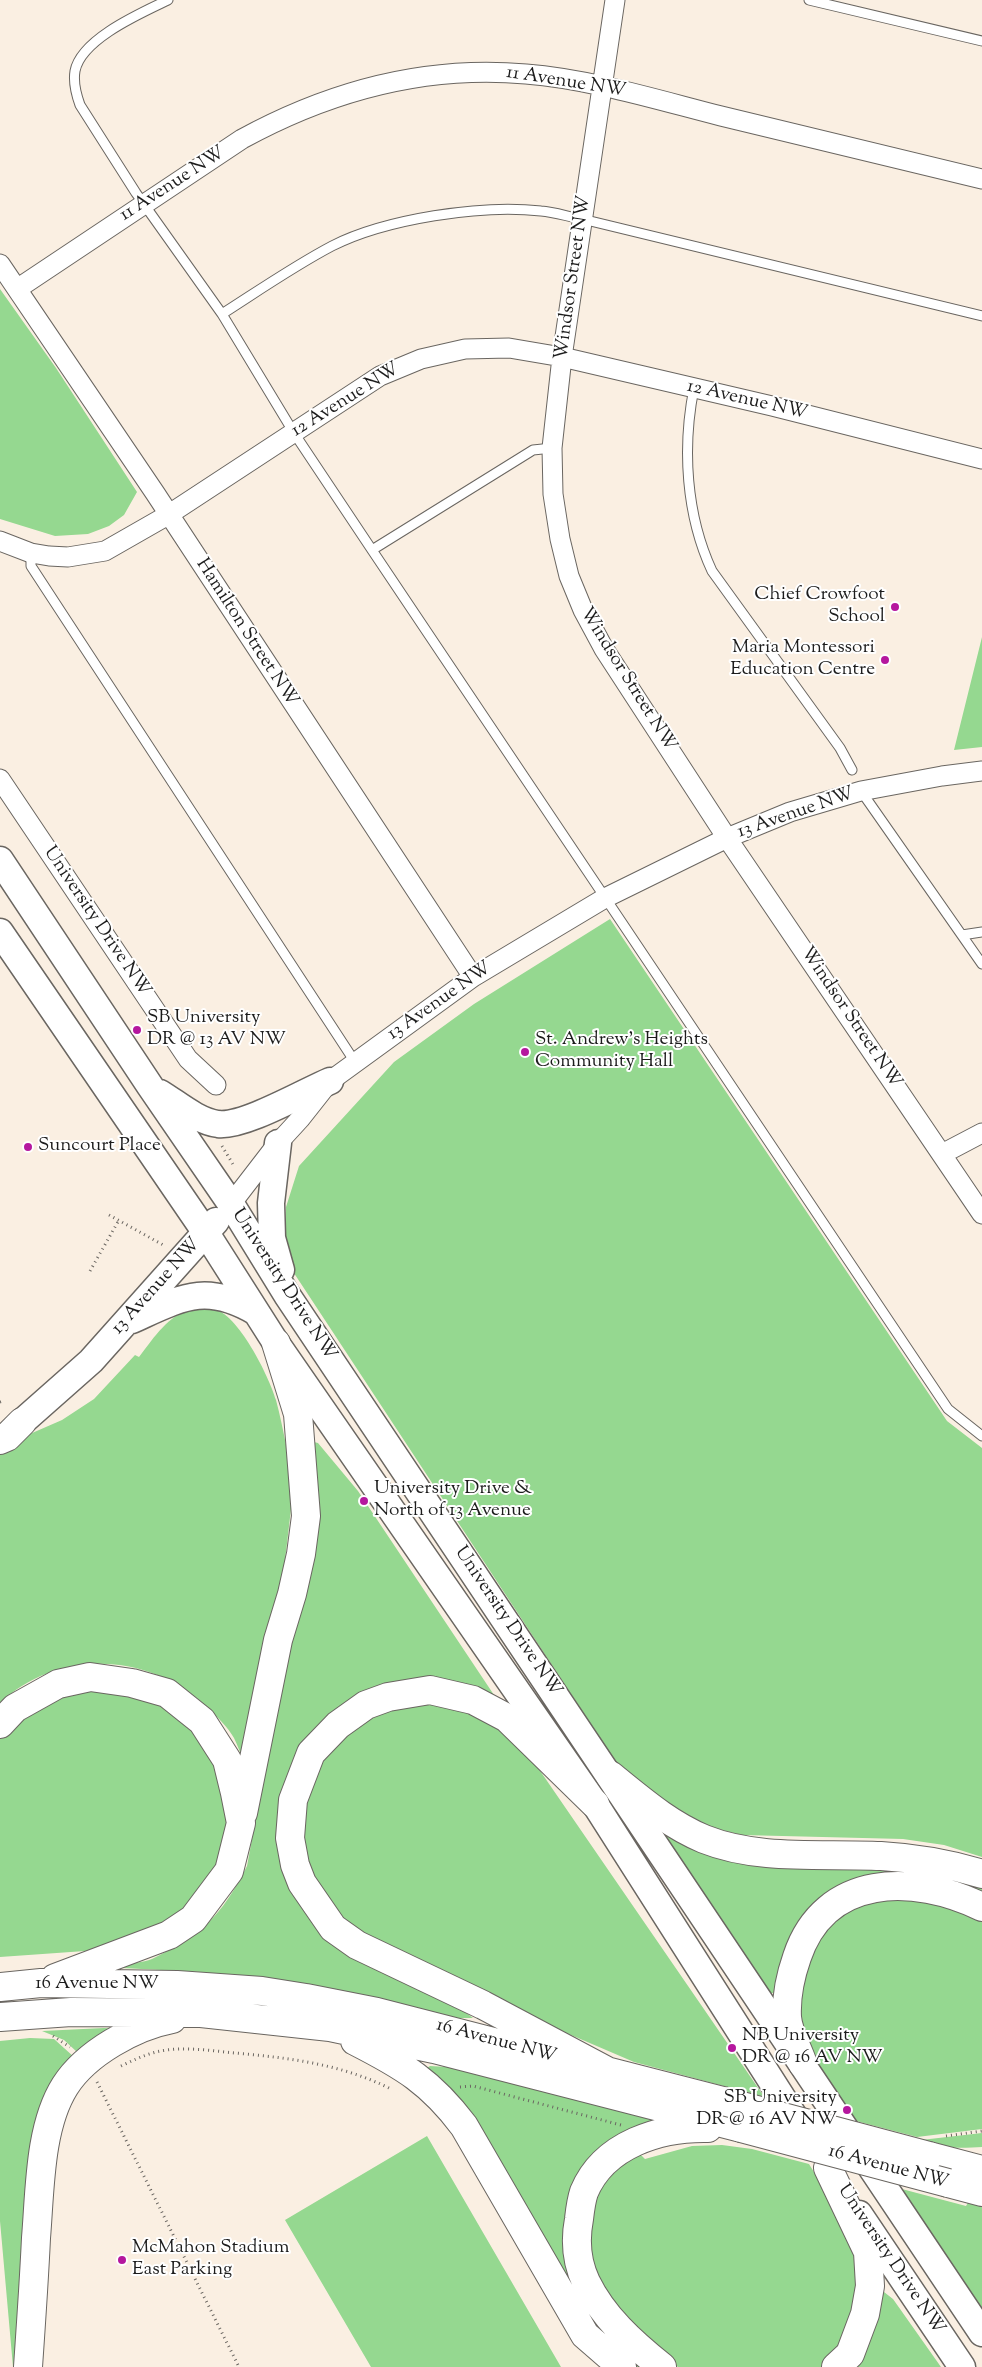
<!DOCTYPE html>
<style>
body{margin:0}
canvas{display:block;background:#faefe2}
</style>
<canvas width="982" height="2367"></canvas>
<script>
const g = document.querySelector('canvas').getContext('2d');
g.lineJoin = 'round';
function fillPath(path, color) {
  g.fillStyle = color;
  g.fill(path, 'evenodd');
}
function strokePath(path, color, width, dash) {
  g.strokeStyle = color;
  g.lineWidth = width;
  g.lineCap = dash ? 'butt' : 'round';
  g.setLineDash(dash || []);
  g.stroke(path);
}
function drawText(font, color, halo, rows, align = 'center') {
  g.font = font + ' "Sorts Mill Goudy",serif';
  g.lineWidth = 4;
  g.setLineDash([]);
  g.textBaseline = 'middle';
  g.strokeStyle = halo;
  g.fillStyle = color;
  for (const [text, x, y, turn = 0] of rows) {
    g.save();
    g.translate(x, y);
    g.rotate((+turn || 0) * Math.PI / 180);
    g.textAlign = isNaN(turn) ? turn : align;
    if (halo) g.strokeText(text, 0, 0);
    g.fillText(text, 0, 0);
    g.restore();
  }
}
fillPath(new Path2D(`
 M 0,289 L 56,368 L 137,492 L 124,515 L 109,526 L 88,534 L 55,536 L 0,519 Z
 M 982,637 L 982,747 L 954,750 Z
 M 610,919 L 947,1421 L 982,1448 L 982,1857 L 944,1845 L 903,1839 L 742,1835 L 702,1825 L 656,1798 L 623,1773 L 288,1264 L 285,1234 L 286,1207 L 299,1166 L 394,1062 L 474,1004 Z
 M 193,1307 C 199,1307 206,1306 212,1308 C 238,1313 269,1376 276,1400 C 280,1415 283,1430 286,1445 L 291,1448 L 293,1492 L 283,1577 L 244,1763 C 241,1755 238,1746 234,1738 C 228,1727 216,1716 207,1707 C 150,1652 58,1648 0,1703 L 0,1447 L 62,1420 L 94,1399 L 135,1355 L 139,1357 C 156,1335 166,1318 193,1307 Z
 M 314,1442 L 318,1443 L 358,1491 L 494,1695 L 493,1697 L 462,1688 L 320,1729 L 292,1883 L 473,2018 L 447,2018 L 261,1979 L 201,1972 L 122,1968 C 130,1962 143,1963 152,1959 C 202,1934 221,1917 247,1866 L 306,1549 Z
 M 76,1689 L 152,1698 L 186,1719 L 215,1759 L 229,1822 L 217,1866 L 199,1895 L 173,1920 L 108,1946 L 85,1951 L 0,1957 L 0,1735 L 4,1730 Z
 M 422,1701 L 462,1707 L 498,1726 L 534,1762 L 763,2095 L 761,2096 L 634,2062 L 480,1996 L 347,1928 L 304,1862 L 303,1798 L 329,1746 L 372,1713 Z
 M 650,1822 L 982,1886 L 982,1898 L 858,1883 L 776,1992 L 769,1994 Z
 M 899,1894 L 982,1917 L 982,2129 L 917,2137 L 856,2121 L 829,2085 L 817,2062 L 798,2018 L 797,1999 L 812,1944 L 843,1911 Z
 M 104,2028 L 122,2029 L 77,2052 L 64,2040 L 42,2031 Z
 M 30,2038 L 54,2039 L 74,2057 L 60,2078 L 22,2367 L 13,2367 L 0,2221 L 0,2041 Z
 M 430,2066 L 465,2068 L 669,2121 L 649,2128 L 569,2224 L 644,2367 L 634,2367 L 600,2337 L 427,2068 Z
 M 982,2133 L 982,2147 C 967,2148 932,2150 921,2140 Z
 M 427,2136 L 561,2367 L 371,2367 L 285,2220 Z
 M 722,2145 L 752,2149 L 809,2164 L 833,2203 L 858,2261 L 856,2324 L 821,2367 L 678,2367 L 631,2332 L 589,2267 L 591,2210 L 601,2188 L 618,2168 L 626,2161 L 640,2154 L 645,2159 L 692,2146 Z
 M 898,2188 L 966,2206 L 969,2201 L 982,2204 L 982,2318 Z
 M 884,2292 L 893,2299 L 941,2367 L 849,2367 Z`), '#95d890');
const lane = new Path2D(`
 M 168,0 C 141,13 81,39 75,71 C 73,83 76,94 80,105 L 136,193 L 222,314 L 294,433 L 372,550 L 948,1409 L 982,1436
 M 809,0 L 982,41
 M 222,314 C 258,291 294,266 332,246 C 385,219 482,204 541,211 C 555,212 569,217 582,219 L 982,316
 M 694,388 C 682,448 686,515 712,571 L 840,748 L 852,770
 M 372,550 L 533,450 L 552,448
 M 31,553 L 31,566 L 355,1062
 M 861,791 L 982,964
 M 962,935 L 982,932`);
const street = new Path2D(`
 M 615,0 L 562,357 L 552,448 L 553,494 L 560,539 L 569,576 L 583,610 L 604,649 L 727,838 L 982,1214
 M 0,264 L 155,493 L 473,977
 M 17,289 L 242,139 C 330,91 425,65 526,74 C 590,79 658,100 721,116 C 808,137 895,158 982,179
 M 0,541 L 31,553 L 49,556 L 68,557 L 105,551 L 168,515 L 380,376 L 421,359 L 465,349 L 509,348 L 562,357 L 772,406 L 982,459
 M 0,779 L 188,1059 L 216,1085
 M 942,1154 L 982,1133
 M 231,1204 L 278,1143 L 300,1119 L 330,1081 L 473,977 L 605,898 L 727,838 L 790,812 L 861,791 L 942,776 L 982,771`);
const secondary = new Path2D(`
 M 0,860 L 150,1086 L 231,1204 L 287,1295 L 982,2333
 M 0,932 L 206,1233 L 276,1343 L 595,1804 L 804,2132
 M 160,1093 C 178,1104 197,1121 218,1124 C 244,1127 304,1092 330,1081
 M 278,1143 L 271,1203 L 272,1238 L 281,1270
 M 132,1320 C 181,1298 205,1282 256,1312
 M 22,1422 L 91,1361 L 216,1221
 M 859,2214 L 962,2367`);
const highway = new Path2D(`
 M 0,1440 L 7,1437 L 22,1422
 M 0,1724 L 15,1708 L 58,1684 L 90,1677 L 132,1683 L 167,1693 L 202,1721 L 227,1760 L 235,1793 L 241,1823 L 229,1871 L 193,1919 L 169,1935 L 55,1978
 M 610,1775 C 640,1799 668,1824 704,1839 C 759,1861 823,1853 881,1856 C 915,1858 950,1864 982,1874
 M 595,1804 L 507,1718 L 473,1700 L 430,1690 L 388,1697 L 366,1705 L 338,1725 L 311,1753 L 293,1800 L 290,1838 L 295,1865 L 302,1883 L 333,1928 L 357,1945 L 483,2005 L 609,2072
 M 243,1813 L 278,1640 L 292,1594 L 301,1554 L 306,1516 L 298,1414 L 276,1343
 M 0,1987 L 41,1983 L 177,1985 L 262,1991 L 306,1998 L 377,2012 L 723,2101
 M 0,2017 L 71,2012 L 201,2013 L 330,2027 L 434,2049 L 741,2128
 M 355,2041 C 404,2066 431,2082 464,2126 L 585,2335 L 622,2367
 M 803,2064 C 798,2049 788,2032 787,2017 C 786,1996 790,1977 797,1957 C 825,1873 914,1874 982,1907
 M 929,2156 L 982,2170
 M 828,2168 L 868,2252 L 870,2286 L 865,2314 L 850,2354 L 836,2367
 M 948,2183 L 982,2192
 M 28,2367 C 31,2324 34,2281 36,2238 C 40,2191 39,2127 65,2086 C 86,2053 135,2026 172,2019
 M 662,2367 C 632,2343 603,2317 586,2282 C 577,2263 575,2240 579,2219 C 580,2210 581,2201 584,2192 C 604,2144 660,2127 708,2128`);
strokePath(lane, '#6a6661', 11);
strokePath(street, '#6a6661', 21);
strokePath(secondary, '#6a6661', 29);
strokePath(highway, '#6a6661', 30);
strokePath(new Path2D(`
 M 222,1146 L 234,1166
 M 109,1215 L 165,1246
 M 90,1271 L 119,1220
 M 0,1402 L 3,1401
 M 53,2036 L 70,2047
 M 121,2066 C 136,2059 150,2052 167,2050 C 190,2047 213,2051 235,2053 C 290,2058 341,2064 391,2089
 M 97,2082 L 239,2367
 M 460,2087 L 473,2086 L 621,2125
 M 946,2136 L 982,2131`), '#6a6661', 3, [1, 4]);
strokePath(lane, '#fff', 9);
strokePath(street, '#fff', 19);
strokePath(secondary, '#fff', 26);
strokePath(highway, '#fff', 28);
const highwayBridge = new Path2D(`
 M 723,2101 L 929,2156
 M 741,2128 L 948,2183`);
strokePath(highwayBridge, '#6a6661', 30, []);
strokePath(highwayBridge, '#fff', 28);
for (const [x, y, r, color] of [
 [895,607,5,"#b5179e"],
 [885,660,5,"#b5179e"],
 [137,1030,5,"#b5179e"],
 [525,1052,5,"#b5179e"],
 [28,1147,5,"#b5179e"],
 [364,1501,5,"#b5179e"],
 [732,2048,5,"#b5179e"],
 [847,2110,5,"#b5179e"],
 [122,2260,5,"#b5179e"]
]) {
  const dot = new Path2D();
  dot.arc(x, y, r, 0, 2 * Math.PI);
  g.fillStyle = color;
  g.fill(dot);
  strokePath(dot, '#fff', 2);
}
drawText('19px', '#1c1c1c', '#fff', [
 ["11 Avenue NW",566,83,9],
 ["11 Avenue NW",173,185,-33],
 ["Windsor Street NW",574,278,-82],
 ["12 Avenue NW",346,401,-32],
 ["12 Avenue NW",747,401,13],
 ["Hamilton Street NW",246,633,57],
 ["Windsor Street NW",627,680,58],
 ["13 Avenue NW",796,814,-19],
 ["University Drive NW",96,922,56],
 ["13 Avenue NW",440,1002,-35],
 ["Windsor Street NW",850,1018,56],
 ["University Drive NW",283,1285,57],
 ["13 Avenue NW",157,1287,-48],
 ["University Drive NW",507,1622,56],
 ["16 Avenue NW",97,1985],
 ["16 Avenue NW",496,2042,15],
 ["16 Avenue NW",888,2168,15],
 ["University Drive NW",890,2260,56]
]);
drawText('19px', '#1c1c1c', '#fff', [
 ["Chief Crowfoot",885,596,"right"],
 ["School",885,618,"right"],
 ["Maria Montessori",875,649,"right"],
 ["Education Centre",875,671,"right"],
 ["SB University",147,1019],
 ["DR @ 13 AV NW",147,1041],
 ["St. Andrew's Heights",535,1041],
 ["Community Hall",535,1063],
 ["Suncourt Place",38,1147],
 ["University Drive &",374,1490],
 ["North of 13 Avenue",374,1512],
 ["NB University",742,2037],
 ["DR @ 16 AV NW",742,2059],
 ["SB University",837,2099,"right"],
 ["DR @ 16 AV NW",837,2121,"right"],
 ["McMahon Stadium",132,2249],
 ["East Parking",132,2271]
], 'left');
</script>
